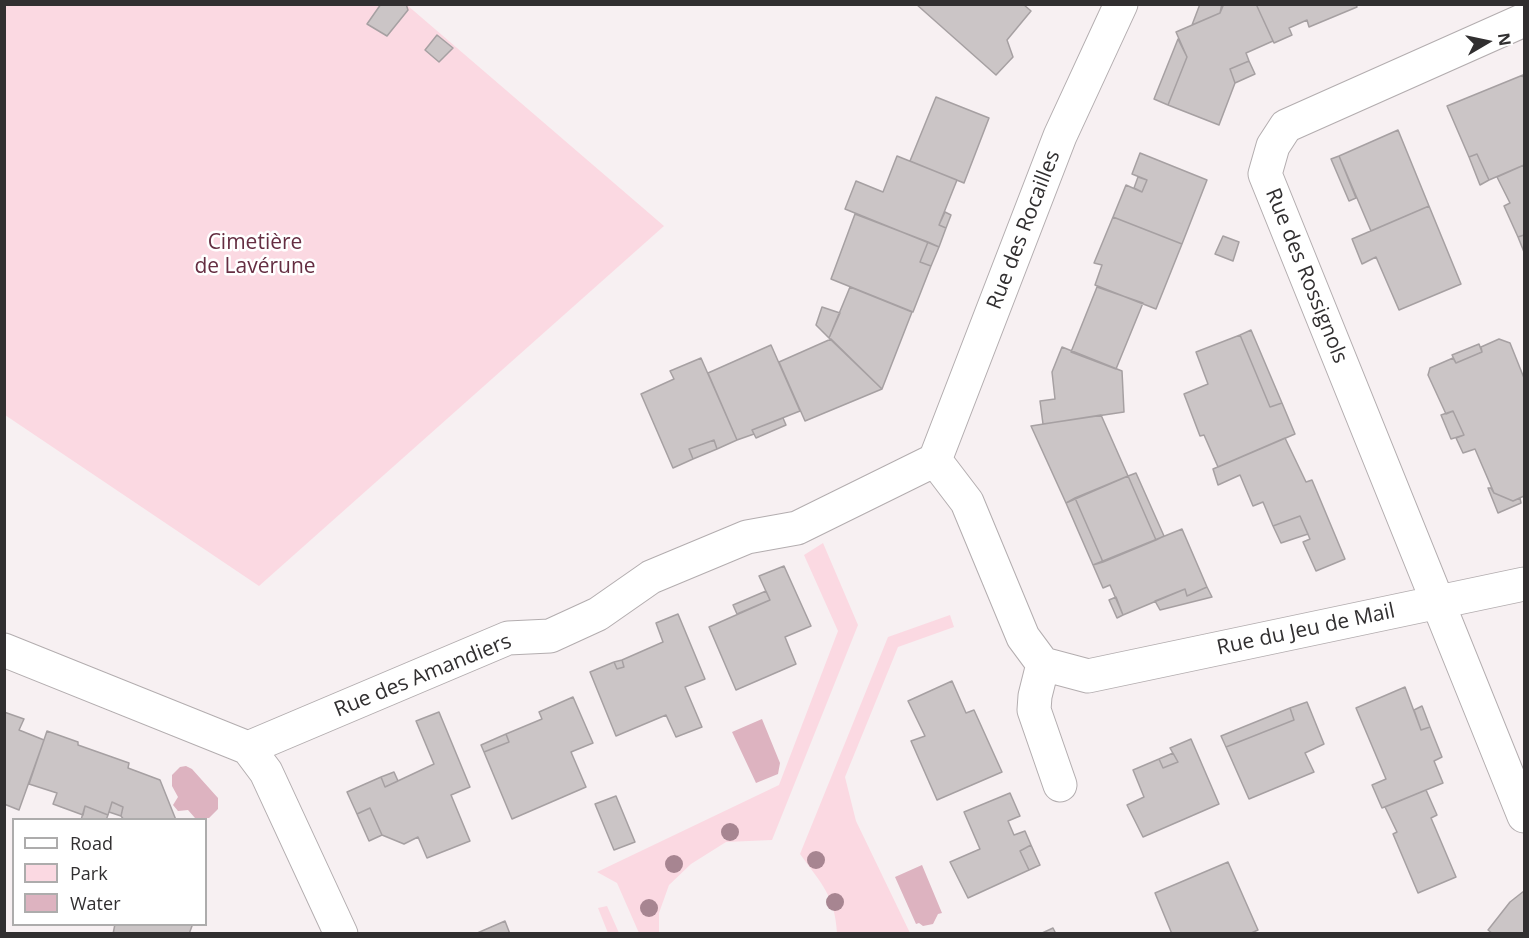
<!DOCTYPE html>
<meta charset="utf-8">
<style>
body{margin:0}
#map{position:relative;width:1529px;height:938px;overflow:hidden;background:#f7f0f2;font-family:"Open Sans",sans-serif}
canvas{display:block}
.frame{position:absolute;inset:0;border:6px solid #312f30;pointer-events:none}
.legend{position:absolute;left:12px;top:818px;width:195px;height:108px;box-sizing:border-box;background:#fff;border:2px solid #adacac;margin:0;padding:8px 10px;list-style:none;font-size:18px;color:#312f30}
.legend li{display:flex;align-items:center;gap:12px;height:30px}
.legend b{width:30px;border:2px solid #adacac}
.north{position:absolute;left:1457px;top:12px;width:60px;height:60px;-webkit-text-stroke:4px #fff;paint-order:stroke;rotate:81deg;font-size:16px;font-weight:700;line-height:24px;text-align:center;color:#312f30}
.north::after{content:'';display:block;margin:auto;width:21px;height:27px;background:#312f30;clip-path:polygon(50% 0,100% 100%,50% 72%,0 100%)}
</style>
<div id="map">
<canvas width="1529" height="938"></canvas>
<div class="frame"></div>
<ul class="legend">
<li><b style="height:8px;background:#fff"></b>Road</li>
<li><b style="height:16px;background:#fbd9e2"></b>Park</li>
<li><b style="height:16px;background:#ddb3c0"></b>Water</li>
</ul>
<div class="north">N</div>
</div>
<script>
const g = document.querySelector('canvas').getContext('2d');
g.lineJoin = 'round';
function fillPath(path, color) {
  g.fillStyle = color;
  g.fill(path, 'evenodd');
}
function strokePath(path, color, width, dash) {
  g.strokeStyle = color;
  g.lineWidth = width;
  g.lineCap = dash ? 'butt' : 'round';
  g.setLineDash(dash || []);
  g.stroke(path);
}
function drawText(font, color, halo, rows, align = 'center') {
  g.font = font + ' "Open Sans",sans-serif';
  g.lineWidth = 5;
  g.setLineDash([]);
  g.textBaseline = 'middle';
  g.strokeStyle = halo;
  g.fillStyle = color;
  for (const [text, x, y, turn = 0] of rows) {
    g.save();
    g.translate(x, y);
    g.rotate((+turn || 0) * Math.PI / 180);
    g.textAlign = isNaN(turn) ? turn : align;
    if (halo) g.strokeText(text, 0, 0);
    g.fillText(text, 0, 0);
    g.restore();
  }
}
fillPath(new Path2D(`
 M 4,5 L 407,5 L 664,226 L 259,586 L 5,415 Z
 M 823,543 L 858,625 L 772,840 L 726,842 L 691,864 L 669,885 L 659,913 L 659,933 L 639,933 L 617,883 L 597,872 L 779,785 L 838,631 L 804,555 Z
 M 950,615 L 954,627 L 898,647 L 845,777 L 856,821 L 910,933 L 837,933 C 835,896 821,883 800,854 L 888,637 Z
 M 607,906 L 619,933 L 608,933 L 598,908 Z`), '#fbd9e2');
fillPath(new Path2D(`
 M 762,719 L 780,763 L 778,774 L 756,783 L 732,732 Z
 M 186,766 L 192,769 L 218,798 L 218,809 L 209,818 L 195,818 L 188,810 L 178,811 L 173,805 L 178,797 L 172,786 L 172,775 L 180,767 Z
 M 922,865 L 942,913 L 938,914 L 933,924 L 923,926 L 919,923 L 916,924 L 895,877 Z`), '#ddb3c0');
const building = new Path2D(`
 M 381,4 L 406,4 L 408,10 L 387,36 L 367,24 Z
 M 916,4 L 1023,4 L 1031,11 L 1007,40 L 1013,57 L 996,75 Z
 M 1200,4 L 1222,4 L 1223,6 L 1220,13 L 1192,25 Z
 M 1222,4 L 1256,4 L 1273,41 L 1246,53 L 1249,61 L 1230,69 L 1235,83 L 1219,125 L 1168,105 L 1187,57 L 1176,32 L 1220,13 Z
 M 1256,4 L 1356,4 L 1357,7 L 1309,27 L 1307,20 L 1289,28 L 1292,35 L 1274,43 Z
 M 437,35 L 453,48 L 439,62 L 425,50 Z
 M 1178,39 L 1187,57 L 1168,105 L 1154,99 Z
 M 1249,61 L 1255,74 L 1235,83 L 1230,69 Z
 M 1523,75 L 1524,79 L 1524,165 L 1489,180 L 1477,154 L 1469,157 L 1447,106 Z
 M 936,97 L 989,118 L 964,183 L 910,161 Z
 M 1398,130 L 1429,206 L 1371,231 L 1339,156 Z
 M 1140,153 L 1207,180 L 1182,244 L 1113,217 L 1126,185 L 1142,192 L 1147,180 L 1132,174 Z
 M 1477,154 L 1489,180 L 1480,185 L 1469,157 Z
 M 897,156 L 957,180 L 939,225 L 946,228 L 939,247 L 845,209 L 856,181 L 883,192 Z
 M 1339,156 L 1356,198 L 1349,201 L 1331,159 Z
 M 1524,165 L 1524,235 L 1518,237 L 1504,206 L 1510,203 L 1497,177 Z
 M 1138,177 L 1147,180 L 1142,192 L 1134,188 Z
 M 1429,206 L 1461,284 L 1399,310 L 1376,257 L 1362,264 L 1352,239 Z
 M 945,212 L 951,215 L 946,228 L 939,225 Z
 M 855,214 L 928,242 L 920,262 L 931,266 L 913,312 L 831,279 Z
 M 1113,217 L 1182,244 L 1156,309 L 1095,285 L 1102,265 L 1094,263 Z
 M 1524,235 L 1524,252 L 1518,237 Z
 M 1223,236 L 1239,242 L 1233,261 L 1215,254 Z
 M 928,242 L 939,247 L 931,266 L 920,262 Z
 M 850,287 L 912,312 L 882,389 L 829,338 Z
 M 1097,287 L 1143,303 L 1116,369 L 1071,352 Z
 M 822,307 L 840,313 L 829,338 L 816,325 Z
 M 1251,330 L 1282,403 L 1270,407 L 1240,335 Z
 M 1240,335 L 1270,407 L 1282,403 L 1295,434 L 1218,467 L 1204,435 L 1200,436 L 1184,394 L 1208,384 L 1196,352 Z
 M 831,339 L 882,389 L 805,421 L 779,362 Z
 M 1499,339 L 1510,343 L 1524,378 L 1524,496 L 1513,501 L 1494,493 L 1475,449 L 1463,453 L 1456,438 L 1464,435 L 1453,411 L 1446,414 L 1428,375 L 1430,368 L 1453,358 L 1456,363 L 1482,352 L 1481,347 Z
 M 1479,344 L 1482,352 L 1456,363 L 1452,355 Z
 M 771,345 L 800,411 L 752,430 L 754,434 L 737,440 L 708,373 Z
 M 1062,347 L 1122,371 L 1124,412 L 1043,424 L 1040,401 L 1055,399 L 1052,372 Z
 M 701,358 L 737,440 L 717,449 L 714,440 L 689,449 L 693,459 L 673,468 L 641,394 L 674,379 L 670,371 Z
 M 1453,411 L 1464,435 L 1451,439 L 1441,415 Z
 M 1101,415 L 1128,476 L 1066,503 L 1031,426 Z
 M 783,418 L 786,425 L 756,438 L 752,430 Z
 M 1285,438 L 1306,482 L 1312,480 L 1345,559 L 1316,571 L 1303,542 L 1310,539 L 1300,516 L 1273,526 L 1263,502 L 1253,506 L 1240,475 L 1218,485 L 1213,469 Z
 M 714,440 L 717,449 L 693,459 L 689,449 Z
 M 1136,473 L 1164,536 L 1156,540 L 1128,476 Z
 M 1128,476 L 1156,540 L 1103,562 L 1075,498 Z
 M 1488,488 L 1491,488 L 1494,493 L 1513,501 L 1520,498 L 1521,503 L 1498,513 Z
 M 1075,498 L 1103,562 L 1093,565 L 1066,503 Z
 M 1300,516 L 1308,534 L 1281,543 L 1273,526 Z
 M 1182,529 L 1207,587 L 1187,596 L 1185,589 L 1123,615 L 1110,585 L 1103,588 L 1093,565 Z
 M 784,566 L 811,626 L 785,637 L 796,664 L 736,690 L 709,627 L 770,600 L 759,576 Z
 M 1207,587 L 1212,597 L 1160,610 L 1155,601 L 1185,589 L 1187,596 Z
 M 766,591 L 770,600 L 737,614 L 733,605 Z
 M 1116,597 L 1123,615 L 1117,618 L 1109,600 Z
 M 678,614 L 705,679 L 685,687 L 702,727 L 676,737 L 666,715 L 616,736 L 590,672 L 614,662 L 617,669 L 624,667 L 622,660 L 663,642 L 656,623 Z
 M 622,660 L 624,667 L 617,669 L 614,662 Z
 M 952,681 L 966,713 L 974,710 L 1002,772 L 937,800 L 911,741 L 925,736 L 908,701 Z
 M 1405,687 L 1421,730 L 1430,727 L 1442,757 L 1434,761 L 1443,783 L 1382,808 L 1372,785 L 1386,779 L 1356,708 Z
 M 573,697 L 593,743 L 571,752 L 586,787 L 512,819 L 484,752 L 509,742 L 506,734 L 542,719 L 539,712 Z
 M 1307,702 L 1324,744 L 1305,753 L 1314,772 L 1249,799 L 1226,747 L 1294,720 L 1290,708 Z
 M 1422,706 L 1430,727 L 1421,730 L 1414,710 Z
 M 1290,708 L 1294,720 L 1226,747 L 1221,736 Z
 M 4,712 L 24,719 L 19,730 L 44,740 L 19,810 L 4,804 Z
 M 439,712 L 470,787 L 451,795 L 470,841 L 427,858 L 418,837 L 404,844 L 382,835 L 370,808 L 357,814 L 347,792 L 381,777 L 385,787 L 434,764 L 416,721 Z
 M 47,731 L 78,742 L 78,745 L 129,763 L 128,768 L 160,780 L 176,820 L 124,820 L 121,816 L 123,807 L 112,802 L 108,815 L 85,806 L 83,815 L 53,804 L 57,793 L 29,784 Z
 M 506,734 L 509,742 L 484,752 L 481,745 Z
 M 1191,739 L 1219,804 L 1143,837 L 1127,805 L 1144,797 L 1133,770 L 1159,759 L 1163,768 L 1178,762 L 1170,748 Z
 M 1173,753 L 1178,762 L 1163,768 L 1159,759 Z
 M 394,772 L 398,781 L 385,787 L 381,777 Z
 M 1426,790 L 1437,815 L 1431,818 L 1456,877 L 1418,893 L 1393,834 L 1397,832 L 1385,807 Z
 M 1010,793 L 1020,816 L 1008,821 L 1014,835 L 1025,831 L 1031,845 L 1020,851 L 1029,870 L 968,898 L 950,862 L 980,849 L 964,812 Z
 M 616,796 L 635,842 L 614,850 L 595,804 Z
 M 112,802 L 123,807 L 121,816 L 109,812 Z
 M 85,806 L 108,815 L 106,820 L 81,820 Z
 M 370,808 L 382,835 L 369,841 L 357,814 Z
 M 1031,845 L 1040,865 L 1029,870 L 1020,851 Z
 M 1228,862 L 1258,930 L 1249,934 L 1172,934 L 1155,893 Z
 M 1524,891 L 1524,934 L 1493,934 L 1488,930 L 1510,902 Z
 M 505,921 L 510,934 L 475,934 Z
 M 115,924 L 189,924 L 192,926 L 189,934 L 113,934 Z
 M 1053,928 L 1056,934 L 1040,934 Z`);
fillPath(building, '#cbc5c6');
strokePath(building, '#a6a0a2', 1.5);
const street = new Path2D(`
 M 1524,20 L 1286,126 L 1273,146 L 1265,174 L 1524,816
 M 935,460 L 967,502 L 1023,637 L 1043,664 L 1088,676 L 1524,584
 M 935,460 L 1060,136 L 1121,4
 M 4,650 L 248,748 L 508,638 L 550,636 L 598,614 L 651,577 L 747,537 L 797,528 L 935,460
 M 1043,664 L 1035,696 L 1034,710 L 1060,785
 M 248,748 L 266,772 L 341,934`);
strokePath(street, '#b3adaf', 35);
strokePath(street, '#fff', 33);
g.fillStyle = '#a78591';
for (const [x, y] of [
 [730,832],
 [816,860],
 [674,864],
 [835,902],
 [649,908]
]) {
  g.beginPath();
  g.arc(x, y, 9, 0, 2 * Math.PI);
  g.fill();
}
drawText('21px', '#312f30', '#fff', [
 ["Rue des Rocailles",1024,230,-69],
 ["Rue des Rossignols",1306,276,68],
 ["Rue du Jeu de Mail",1306,630,-12],
 ["Rue des Amandiers",423,676,-22]
]);
drawText('21px', '#652e42', '#fff', [
 ["Cimetière",255,243],
 ["de Lavérune",255,267]
]);
</script>
